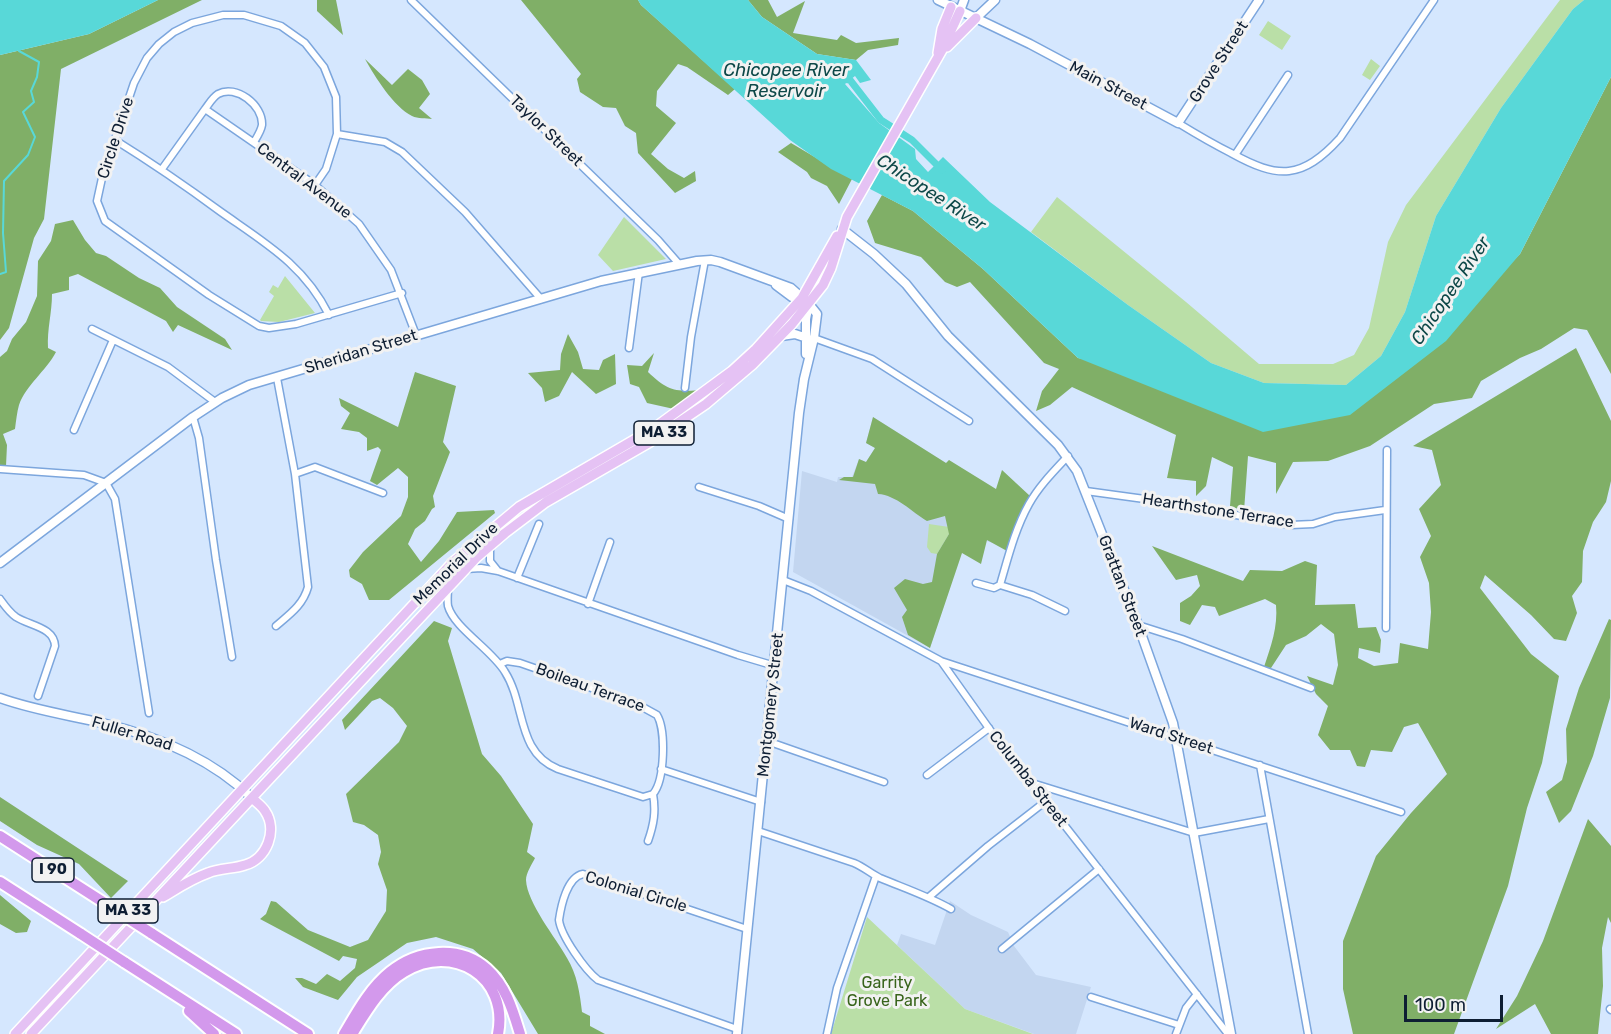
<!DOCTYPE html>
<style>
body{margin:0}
#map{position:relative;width:1611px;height:1034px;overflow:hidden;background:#d5e7fe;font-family:Rubik,sans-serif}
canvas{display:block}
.scale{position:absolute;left:1404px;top:995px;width:99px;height:27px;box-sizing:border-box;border:3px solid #0e1e33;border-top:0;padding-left:8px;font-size:18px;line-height:21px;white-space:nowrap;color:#0e1e33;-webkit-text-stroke:4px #f2f2f2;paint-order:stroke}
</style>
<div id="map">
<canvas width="1611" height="1034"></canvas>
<div class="scale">100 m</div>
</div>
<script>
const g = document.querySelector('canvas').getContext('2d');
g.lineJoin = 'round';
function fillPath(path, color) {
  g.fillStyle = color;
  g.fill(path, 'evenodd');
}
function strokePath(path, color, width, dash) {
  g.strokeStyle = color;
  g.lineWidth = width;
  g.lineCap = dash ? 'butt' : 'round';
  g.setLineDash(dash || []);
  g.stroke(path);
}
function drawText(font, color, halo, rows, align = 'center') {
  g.font = font + ' Rubik,sans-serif';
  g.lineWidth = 6;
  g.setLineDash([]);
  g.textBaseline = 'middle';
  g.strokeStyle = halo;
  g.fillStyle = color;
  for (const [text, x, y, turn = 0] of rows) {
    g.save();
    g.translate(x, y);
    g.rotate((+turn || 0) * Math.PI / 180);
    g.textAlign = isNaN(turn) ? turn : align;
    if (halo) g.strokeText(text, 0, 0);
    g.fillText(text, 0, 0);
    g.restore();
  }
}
fillPath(new Path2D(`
 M 873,417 L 946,463 L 949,460 L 1006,547 L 967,535 L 930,648 L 793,572 L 802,471 L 837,482 L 838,477 L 852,477 L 859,459 L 866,462 L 875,448 L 866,443 Z
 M 950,901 L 971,915 L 1008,932 L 1014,946 L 1036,975 L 1091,987 L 1076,1034 L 1034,1034 L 965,1009 L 897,945 L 901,934 L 935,945 Z`), '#c3d6f0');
fillPath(new Path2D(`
 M 1560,0 L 1584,0 L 1573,9 L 1501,108 L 1436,216 L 1405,312 L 1381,356 L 1346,385 L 1264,383 L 1211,363 L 1128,305 L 1031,232 L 1057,197 L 1186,302 L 1259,364 L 1333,364 L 1354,355 L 1369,328 L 1388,242 L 1406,205 Z
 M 1268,21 L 1291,36 L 1282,50 L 1259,35 Z
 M 1371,59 L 1380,66 L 1370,80 L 1362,75 Z
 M 624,217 L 666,259 L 613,271 L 598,255 Z
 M 285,276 L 315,313 L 279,322 L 261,321 L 260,320 L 274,296 L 269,292 L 273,285 L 278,288 Z
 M 929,524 L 949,527 L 949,534 L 937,554 L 931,553 L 927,547 Z
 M 867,917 L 965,1009 L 1033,1034 L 831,1034 Z`), '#badfa7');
fillPath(new Path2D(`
 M 158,0 L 202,0 L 61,69 L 44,219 L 34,238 L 9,328 L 0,340 L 0,55 L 89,34 Z
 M 317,0 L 336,0 L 343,35 L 317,11 Z
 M 521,0 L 638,0 L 641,5 L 735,89 L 728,95 L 687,67 L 678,64 L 657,91 L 656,106 L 676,123 L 651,154 L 668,169 L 684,178 L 695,171 L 696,181 L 675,193 L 638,153 L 636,133 L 625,126 L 616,108 L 603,107 L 580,92 L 577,79 L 581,74 Z
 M 748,0 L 768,0 L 777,17 L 805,1 L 793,33 L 837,40 L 841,35 L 856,43 L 899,38 L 898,45 L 868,50 L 856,60 L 817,54 L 762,17 Z
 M 365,59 L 392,85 L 408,69 L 422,80 L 430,94 L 419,108 L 432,119 C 426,118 418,119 412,116 C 394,107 375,77 365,59 Z
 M 1611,77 L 1611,374 L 1587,330 L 1574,328 L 1541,349 L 1520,358 L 1481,381 L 1472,398 L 1434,404 L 1370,446 L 1328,461 L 1293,462 L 1276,494 L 1276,463 L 1248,456 L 1244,511 L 1230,506 L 1233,467 L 1212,457 L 1206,486 L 1196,496 L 1196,481 L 1167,478 L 1176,435 L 1072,387 L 1050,405 L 1036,411 L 1042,391 L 1059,369 L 1044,363 L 970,282 L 957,287 L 945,282 L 921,257 L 875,243 L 867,221 L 882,195 L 913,211 L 983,269 L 1078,358 L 1350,414 L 1520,254 Z
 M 791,143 L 852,179 L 839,204 L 827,186 L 811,178 L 807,172 L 778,152 Z
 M 73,220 L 85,240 L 96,253 L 106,256 L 139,278 L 160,288 L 177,307 L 225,339 L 232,350 L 178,325 L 173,332 L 166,321 L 78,274 L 69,277 L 69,290 L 52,294 C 52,313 47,329 48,348 L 56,352 C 46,371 26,385 19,405 C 17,412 16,421 15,429 L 3,434 L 7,445 L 6,466 L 0,465 L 0,357 L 7,351 L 12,339 L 26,322 L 37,296 L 38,261 L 51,241 L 55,224 Z
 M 568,334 L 578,352 L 583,369 L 599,370 L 603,360 L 615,354 L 616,384 L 596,394 L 572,372 L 559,396 L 545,402 L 542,388 L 528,373 L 560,370 L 561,354 Z
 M 1576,348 L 1611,421 L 1611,481 L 1606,502 L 1593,522 L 1583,551 L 1582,582 L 1572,596 L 1577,613 L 1566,641 L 1554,639 L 1531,615 L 1485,575 L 1480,588 L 1531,654 L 1559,676 L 1542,763 L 1527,808 L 1508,886 L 1454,1034 L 1353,1034 L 1343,989 L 1343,941 L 1376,856 L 1411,813 L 1447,774 L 1418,723 L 1404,727 L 1392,752 L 1371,750 L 1365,767 L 1357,766 L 1350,750 L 1330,750 L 1318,735 L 1328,706 L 1316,694 L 1307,676 L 1333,685 L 1338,665 L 1334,634 L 1321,624 L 1306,636 L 1286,645 L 1271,668 L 1264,667 C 1271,646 1278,627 1276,605 L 1265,599 L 1219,616 L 1215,607 L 1202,605 L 1190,625 L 1180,621 L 1180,603 L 1191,596 L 1200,586 L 1197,575 L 1176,580 L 1152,546 L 1243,581 L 1250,570 L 1282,571 L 1305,561 L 1317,565 L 1315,605 L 1355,604 L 1358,628 L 1376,627 L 1381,640 L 1380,653 L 1359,648 L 1358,658 L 1374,666 L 1398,663 L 1400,643 L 1428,649 L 1431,612 L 1429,583 L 1420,557 L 1431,536 L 1419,509 L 1441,485 L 1432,450 L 1413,446 Z
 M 654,353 L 648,372 C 668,391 675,392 703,390 L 674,409 L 647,403 L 639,387 L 630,384 L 627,365 L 642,366 Z
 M 415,372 L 456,386 L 443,442 L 450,452 L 433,496 L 435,507 L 432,509 L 425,521 L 415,529 L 408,544 L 421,562 L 439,541 L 457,512 L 494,510 L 495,513 L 389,600 L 369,600 L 362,584 L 350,577 L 349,570 L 363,552 L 401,516 L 408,497 L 408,477 L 398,468 L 377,485 L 370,481 L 381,450 L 378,447 L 367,451 L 367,438 L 359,432 L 341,429 L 350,413 L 341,406 L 339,398 L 398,427 Z
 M 873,417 L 946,463 L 949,460 L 996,489 L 1002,470 L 1030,496 L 1007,551 L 987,540 L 981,564 L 962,553 L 930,648 L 908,635 L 902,617 L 907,610 L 894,588 L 905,579 L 923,584 L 932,582 L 937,554 L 949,534 L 945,516 L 927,521 C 912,512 896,495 878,494 L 875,484 L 839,480 L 844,477 L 853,477 L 859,459 L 866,462 L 875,448 L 866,443 Z
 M 1609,619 L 1611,620 L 1610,698 L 1593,756 L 1571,811 L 1559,823 L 1546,792 L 1562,780 L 1567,762 L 1566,729 L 1579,688 Z
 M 434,621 L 452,628 L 448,641 L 482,754 L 501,776 L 533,824 L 527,852 L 535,858 C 532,864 526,873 526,880 C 527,903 556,938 567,958 C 577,974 580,994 582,1012 L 590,1016 L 590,1026 L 605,1034 L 538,1034 L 501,973 L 473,949 L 436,937 L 407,943 L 357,977 L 338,1000 L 303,987 L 295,978 L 302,978 L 316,984 L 327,974 L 340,981 L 355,968 L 357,959 L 343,956 L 339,961 L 260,919 L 266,914 L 271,901 L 276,902 L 308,930 L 350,947 L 368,940 L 386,911 L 387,890 L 378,864 L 381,852 L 378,835 L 364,825 L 353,822 L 346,794 L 399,742 L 407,726 L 393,708 L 380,698 L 372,701 L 345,730 L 342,720 Z
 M 0,797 L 128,881 L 111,898 L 79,864 L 37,845 L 0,821 Z
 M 1588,819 L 1611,846 L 1611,923 L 1608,917 L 1602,948 L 1603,986 L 1598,1034 L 1551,1034 L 1535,1004 L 1496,1029 L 1517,996 L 1543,941 Z
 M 0,895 L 31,921 L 27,932 L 16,933 L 0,924 Z`), '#80af67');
fillPath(new Path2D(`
 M 0,0 L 158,0 L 89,34 L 0,55 Z
 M 638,0 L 748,0 L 762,17 L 817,54 L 856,60 L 871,80 L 860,83 L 855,76 L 845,84 L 879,123 L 915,149 L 916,159 L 928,172 L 943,157 L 990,202 L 1128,305 L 1211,363 L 1264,383 L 1346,385 L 1381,356 L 1405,312 L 1436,216 L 1501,108 L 1573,9 L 1584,0 L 1611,0 L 1611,77 L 1520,254 L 1446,341 L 1350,415 L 1263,432 L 1078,358 L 983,269 L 913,211 L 831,169 L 790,140 L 641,5 Z`), '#58d8d8');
strokePath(new Path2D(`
 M 0,274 L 6,272 L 3,233 L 4,181 L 28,155 L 35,137 L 23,112 L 34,102 L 31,91 L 37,77 L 39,62 L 19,51`), '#58d8d8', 2);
strokePath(new Path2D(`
 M 841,79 L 850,80 L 881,120 L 912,140 L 942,170`), '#58d8d8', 7);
const street = new Path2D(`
 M 411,0 L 658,240 L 679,264
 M 205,109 C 209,104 212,98 218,94 C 236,84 263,105 262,125 C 261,131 257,137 254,142
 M 1178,123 C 1196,134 1213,144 1231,153 C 1278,179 1302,180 1340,138 L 1434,0
 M 337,134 L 385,142 L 402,152 L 465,212 L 541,299
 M 115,140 C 152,163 187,187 221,212 C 265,243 304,265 329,315
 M 1235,155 L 1288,75
 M 162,169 L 205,109 L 315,185 L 359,224 L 391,270 L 416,335
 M 315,185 L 326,169 L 337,134 L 336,97 L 324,67 L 305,43 L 281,26 L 244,15 L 223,15 L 192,23 L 174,32 L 159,44 L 147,58 L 134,83 L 102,178 L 97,201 L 105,221 L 209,295 L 259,326 L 269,328 L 296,324 L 402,293
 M 92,329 L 168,367 L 215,402
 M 814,338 L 872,359 L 969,421
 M 629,348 L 639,272
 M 685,388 L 691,337 L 705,260
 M 193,417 L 199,438 L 216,560 L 232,657
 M 74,430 L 113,340
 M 0,469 L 84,475 L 106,483 L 115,499 L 149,713
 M 295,474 L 315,467 L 383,493
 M 699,487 L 759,506 L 789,519
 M 1086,491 L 1159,501 L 1291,525 L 1313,524 L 1335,517 L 1385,510
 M 490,545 L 490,561 L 498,571
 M 466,569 L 481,568 L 498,571 L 738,655 L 775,666
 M 517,578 L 539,524
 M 783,580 L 811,591 L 941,661 L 993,734 L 1228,1034
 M 976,583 L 994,588 L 1000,585 L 1032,595 L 1065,611
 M 1000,585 C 1008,558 1015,529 1029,504 C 1039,486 1054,471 1068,456
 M 448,587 C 448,593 447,600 448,606 C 454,628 492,650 505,672 C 526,705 516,752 558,769 L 643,797 L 653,794
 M 0,599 C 5,606 9,612 16,617 C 30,626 54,627 55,646 L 38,696
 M 588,604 L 610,542
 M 1138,625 L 1182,639 L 1311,688
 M 276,626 C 290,614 303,605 308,587 L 295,474 L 277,378
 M 1386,628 L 1387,450
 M 941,661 L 1401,812
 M 500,664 L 507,661 L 520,663 L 637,704 L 657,715 C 666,730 665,780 653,794 C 656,811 654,824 648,841
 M 767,741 L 884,782
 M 1260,765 L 1308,1034
 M 661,769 L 761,802
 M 927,775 L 989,728
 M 1032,783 L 1194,833 L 1269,819
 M 758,831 L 854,863 C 864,867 871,874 880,878 C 904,888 928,896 951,909
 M 929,897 L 988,846 L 1046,801
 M 1002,949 L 1099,869
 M 1091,997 L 1179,1025
 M 1610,1009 L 1611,1010
 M 737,1029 L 598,980 C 585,970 561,936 559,920 C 561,906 567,877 583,874 L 747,929
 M 827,1034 L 837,988 L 876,876
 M 1176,1034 L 1186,1008 L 1197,994`);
const secondary = new Path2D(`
 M 938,0 L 1030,44 L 1178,123 L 1259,0
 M 960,11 L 964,0
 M 976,18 L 995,0
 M 842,229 L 874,254 L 906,284 L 948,336 L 1058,445 L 1077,471 L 1138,625 L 1173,723 L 1231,1034
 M 776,285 L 792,297 L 802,298
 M 781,336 L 795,334 L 807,338
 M 806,354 L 806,319 L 809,304
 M 0,563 L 193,417 L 222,398 L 249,385 L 601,281 L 697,261 L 711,260 L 720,262 L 791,288 L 809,304 L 817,314 L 814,338 L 804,379 L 799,413 L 737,1034
 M 0,698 C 33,710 68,715 102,723 C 157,736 211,758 252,798`);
const primary = new Path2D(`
 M 947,47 L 976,18
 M 938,53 L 942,29 L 951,7
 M 163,897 C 178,888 191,879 208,873 C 220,868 233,869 245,865 C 267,859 278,830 265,811 C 262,806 256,802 252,798
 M 15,1034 L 453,562 L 519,507 L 653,429 L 732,371 L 756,349 L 802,298 L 837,236
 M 31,1034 L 477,557 L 505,533 L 546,502 L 650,442 L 706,404 L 752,365 L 792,324 L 823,285 L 831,268 L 847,217 L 942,50 L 960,11`);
const highway = new Path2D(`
 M 0,836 L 106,904
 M 0,882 L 81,934
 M 151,933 L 308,1034
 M 124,962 L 236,1034
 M 189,1011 L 214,1034
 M 354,1031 C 367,1010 382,985 404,972 C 453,942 509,977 498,1034
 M 344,1034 C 357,1012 370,988 390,972 C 418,949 460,945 487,969 C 506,986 513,1011 520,1034`);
strokePath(street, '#7ca6dd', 9);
strokePath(secondary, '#7ca6dd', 11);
strokePath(primary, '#fff', 12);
strokePath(highway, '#fff', 14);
strokePath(street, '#fff', 6);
strokePath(secondary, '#fff', 8);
strokePath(primary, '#e5c2f4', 9);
strokePath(highway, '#d399ec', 10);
const highwayBridge = new Path2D(`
 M 106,904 L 151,933
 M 81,934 L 124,962`);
strokePath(highwayBridge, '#fff', 14, []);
strokePath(highwayBridge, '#d399ec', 10);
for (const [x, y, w] of [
 [664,433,60],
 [53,870,42],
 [128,911,60]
]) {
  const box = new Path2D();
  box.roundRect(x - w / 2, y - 12, w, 24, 4.5);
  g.fillStyle = '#f2f2f2';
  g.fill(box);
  strokePath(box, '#0e1e33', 1.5);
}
drawText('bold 15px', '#0e1e33', null, [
 ["MA 33",664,433],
 ["I 90",53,870],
 ["MA 33",128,911]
]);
drawText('16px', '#0e1e33', '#f2f2f2', [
 ["Grove Street",1219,62,-57],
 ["Main Street",1108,86,28],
 ["Taylor Street",546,131,44],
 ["Circle Drive",116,138,-72],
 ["Central Avenue",304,181,37],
 ["Sheridan Street",361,352,-17],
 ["Hearthstone Terrace",1218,511,9],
 ["Memorial Drive",456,564,-44],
 ["Grattan Street",1122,586,69],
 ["Boileau Terrace",590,688,20],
 ["Montgomery Street",771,705,-84],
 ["Fuller Road",132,734,17],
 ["Ward Street",1171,736,18],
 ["Columba Street",1028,779,52],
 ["Colonial Circle",636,892,17]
]);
drawText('16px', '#38641b', '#f2f2f2', [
 ["Garrity",887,983],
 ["Grove Park",887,1001]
]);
drawText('italic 18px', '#0d4848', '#f2f2f2', [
 ["Chicopee River",786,71],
 ["Reservoir",786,92],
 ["Chicopee River",931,193,33],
 ["Chicopee River",1451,291,-56]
]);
</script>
